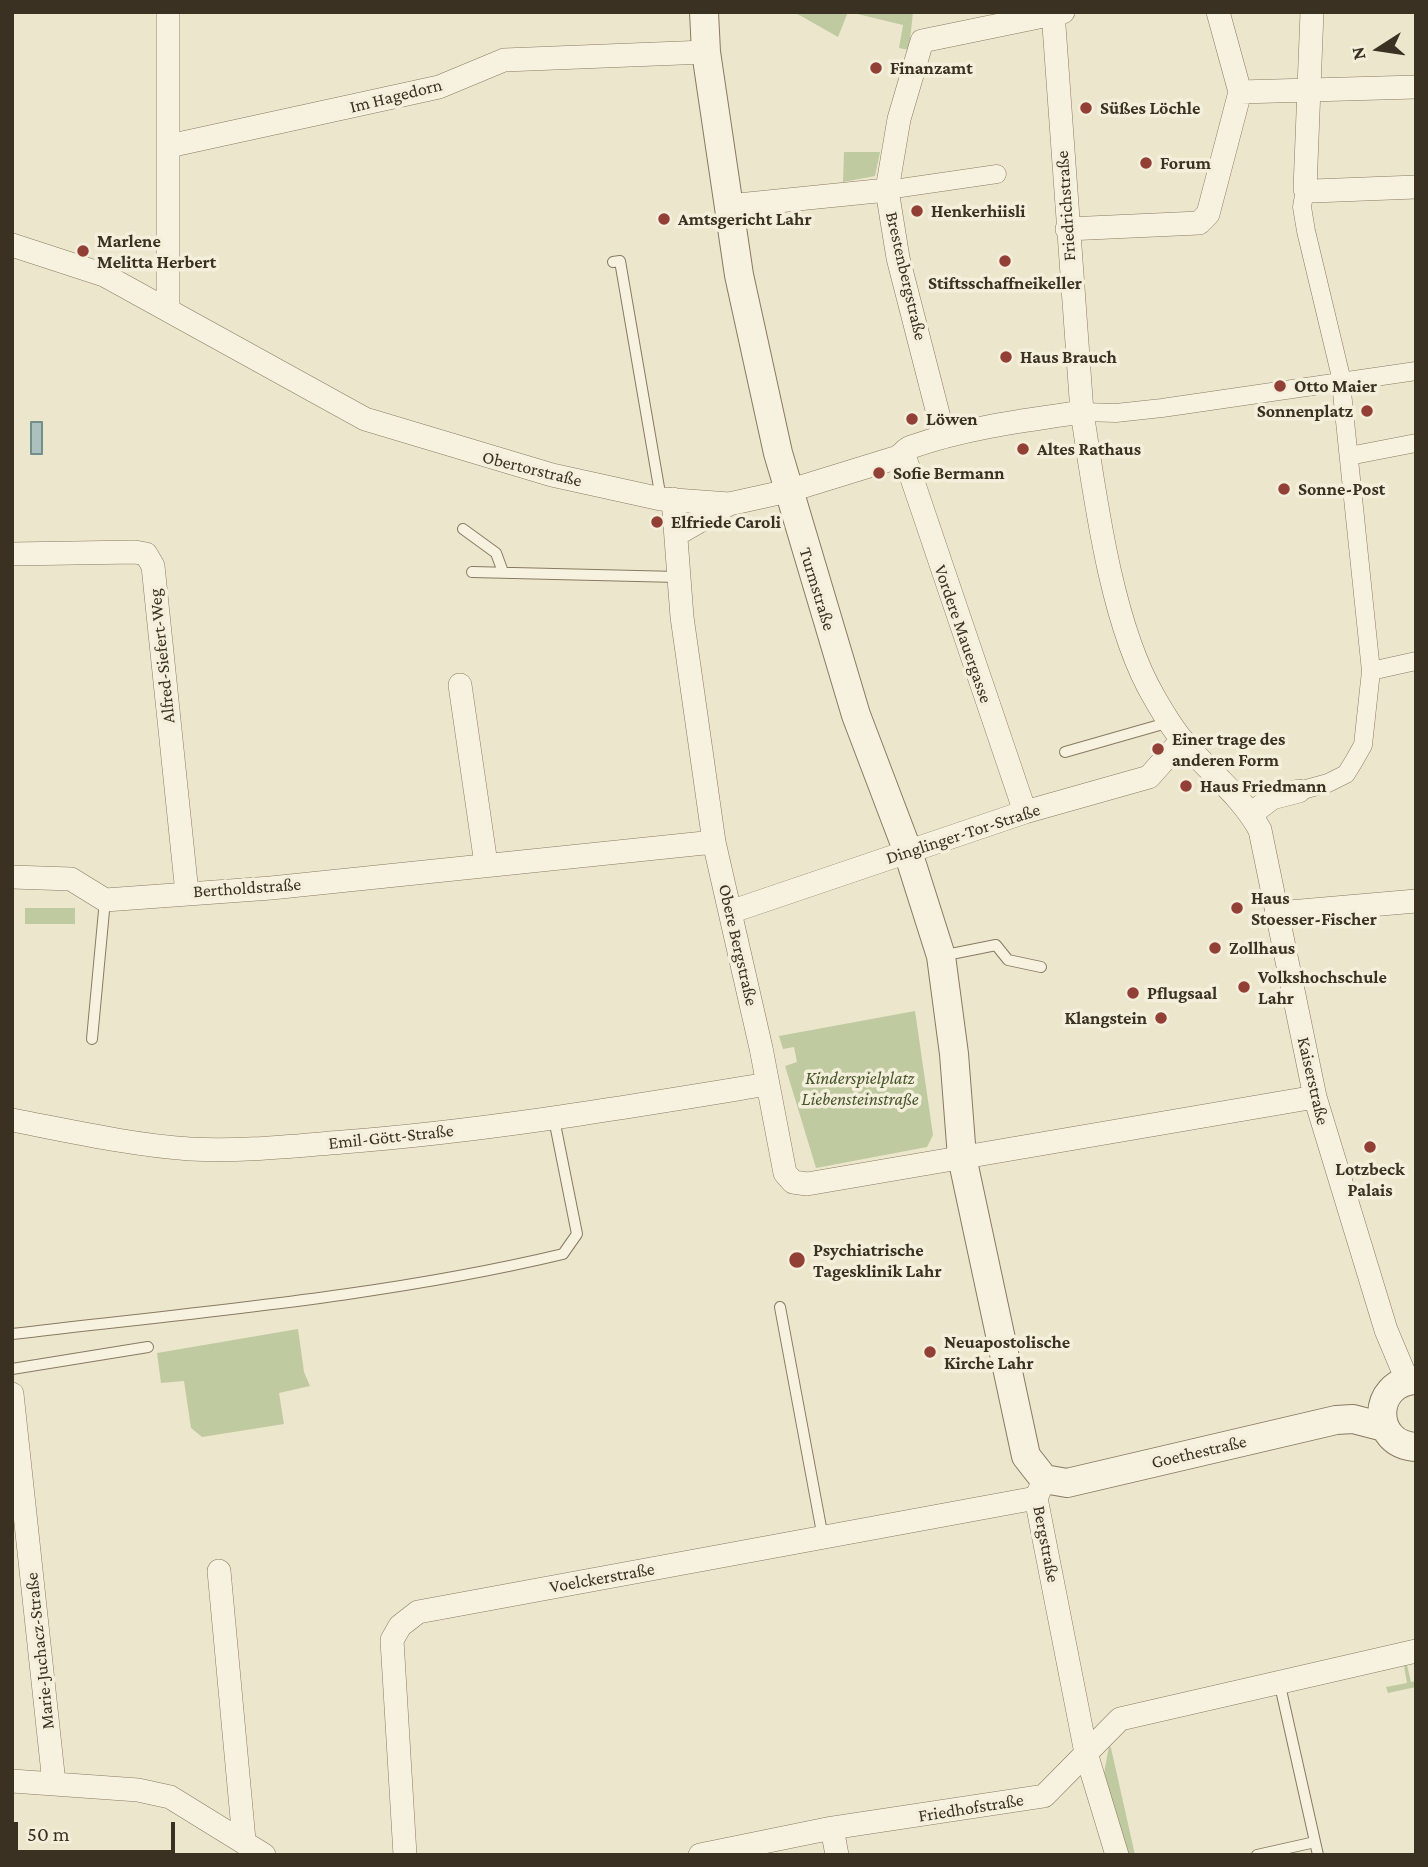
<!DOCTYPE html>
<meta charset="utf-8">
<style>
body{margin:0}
#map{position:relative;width:1428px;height:1867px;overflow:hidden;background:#ece6cc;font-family:"Crimson Pro",serif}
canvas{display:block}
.frame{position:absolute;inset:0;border:14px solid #3a3123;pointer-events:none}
.north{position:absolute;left:1344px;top:14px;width:70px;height:70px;-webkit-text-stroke:5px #f4efdb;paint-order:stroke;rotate:258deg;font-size:19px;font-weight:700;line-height:28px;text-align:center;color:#3a3123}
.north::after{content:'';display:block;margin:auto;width:24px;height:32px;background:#3a3123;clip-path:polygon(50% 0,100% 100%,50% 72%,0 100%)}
.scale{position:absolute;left:14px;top:1822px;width:161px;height:32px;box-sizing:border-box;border:4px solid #3a3123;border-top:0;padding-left:9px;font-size:21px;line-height:24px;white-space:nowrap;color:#3a3123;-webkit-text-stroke:5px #f4efdb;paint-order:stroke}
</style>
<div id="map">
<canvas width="1428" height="1867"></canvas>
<div class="frame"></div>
<div class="north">N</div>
<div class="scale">50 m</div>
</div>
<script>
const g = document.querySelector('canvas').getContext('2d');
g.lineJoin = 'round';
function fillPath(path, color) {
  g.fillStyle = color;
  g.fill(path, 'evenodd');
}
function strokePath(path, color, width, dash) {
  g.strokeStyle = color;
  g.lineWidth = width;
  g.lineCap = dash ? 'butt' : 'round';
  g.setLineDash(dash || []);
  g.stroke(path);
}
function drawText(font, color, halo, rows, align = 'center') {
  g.font = font + ' "Crimson Pro",serif';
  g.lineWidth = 7;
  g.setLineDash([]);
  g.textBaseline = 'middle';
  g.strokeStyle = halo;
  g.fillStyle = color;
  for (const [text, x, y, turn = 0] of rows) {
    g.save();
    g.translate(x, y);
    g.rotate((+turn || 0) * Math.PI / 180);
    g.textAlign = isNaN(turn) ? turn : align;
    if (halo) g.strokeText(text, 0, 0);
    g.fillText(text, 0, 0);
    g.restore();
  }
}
fillPath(new Path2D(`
 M 794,12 L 848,12 L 838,37 Z
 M 849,12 L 913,12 L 909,50 L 899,48 L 903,25 Z
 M 844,152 L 880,152 L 875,176 L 843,182 Z
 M 25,908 L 75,908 L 75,924 L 25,924 Z
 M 915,1011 L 933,1135 L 927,1147 L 816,1168 L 785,1066 L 797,1062 L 794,1047 L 783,1049 L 779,1036 Z
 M 298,1329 L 304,1372 L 310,1386 L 279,1393 L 284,1424 L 202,1437 L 191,1428 L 184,1381 L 161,1383 L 157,1353 Z
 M 1407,1665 L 1411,1682 L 1416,1681 L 1416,1687 L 1388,1693 L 1386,1687 L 1407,1683 L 1404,1666 Z
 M 1109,1746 L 1111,1748 L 1135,1855 L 1123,1855 L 1103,1779 Z`), '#c0caa0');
const water = new Path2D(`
 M 31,422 L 42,422 L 42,454 L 31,454 Z`);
fillPath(water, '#acc1bd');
strokePath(water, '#738f8b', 2);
const service = new Path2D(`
 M 613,262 L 620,261 L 661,499
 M 463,529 L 496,553 L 503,572
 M 472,572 L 678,577
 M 1065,752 L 1170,722
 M 941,956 L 996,945 L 1008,960 L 1041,967
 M 92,1039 L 105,900
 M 780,1307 L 823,1538
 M 12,1334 C 197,1312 383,1297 563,1254 L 577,1234 L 554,1119
 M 12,1369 L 148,1347
 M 1279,1681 L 1318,1855
 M 1257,1855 L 1315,1842`);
const pedestrian = new Path2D(`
 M 887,190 L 997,174
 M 1082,412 L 1116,413 L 1162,408 L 1416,371
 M 1349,456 L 1416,443
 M 1371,671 L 1416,661
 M 1299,791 L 1328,783 L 1346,774 L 1354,761 L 1363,745 L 1371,671 L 1340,373 L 1306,231 L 1302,207 L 1305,189`);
const minor = new Path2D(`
 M 168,12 L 168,310
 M 1053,12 L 1082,412 C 1095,496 1111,624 1154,697 C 1162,711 1172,728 1183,741 C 1209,772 1241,795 1260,830 L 1315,1097 L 1386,1330 L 1407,1380
 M 1312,12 L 1305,189 L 1313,191 L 1416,187
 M 1240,92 L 1416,87
 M 169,146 L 439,87 L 504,60 L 706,52
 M 728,206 L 887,190
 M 1067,229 L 1199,223 L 1208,214 L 1240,92 L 1218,12
 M 12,245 L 104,275 L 365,419 L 552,475 L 661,499 L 729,504 L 788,491 L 895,458 C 904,455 904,449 911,447 C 964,428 1026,420 1082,412
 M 944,437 L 898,258 L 887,190 L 899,119 L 922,41 L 1063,12
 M 904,455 L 1025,812
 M 673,499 L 682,617 L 714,842 L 761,1048 L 785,1173 L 793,1182 L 807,1184 L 1315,1097
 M 677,534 L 729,504
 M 12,554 L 135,552 L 146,554 L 153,566 L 187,893
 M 460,685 L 486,864
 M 1251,814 L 1272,798 L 1299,791
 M 12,877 L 71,879 L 105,900 L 271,888 L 714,842
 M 730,912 L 1025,812 L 1149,777 L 1182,740
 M 1278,913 L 1416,901
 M 12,1120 C 70,1131 131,1145 190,1149 C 240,1152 293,1146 343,1142 C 486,1131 627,1107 768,1084
 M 12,1394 L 54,1783
 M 1041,1487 L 1036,1498 L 1086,1753 L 1117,1855
 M 219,1571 L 244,1840
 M 12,1781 L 138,1790 L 170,1797 L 264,1855
 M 832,1828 L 837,1855
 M 405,1855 L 392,1640 L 400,1626 L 418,1612 L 1036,1498
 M 700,1855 L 832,1828 L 1044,1796 L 1120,1719 L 1416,1651`);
const tertiary = new Path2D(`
 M 704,12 L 706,52 L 739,275 L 778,453 L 856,715 L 908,852 L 941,956 L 954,1054 L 962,1157 L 1026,1456 L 1044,1479 L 1067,1483 L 1336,1420 L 1353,1419 L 1384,1427
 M 1416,1380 C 1371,1382 1371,1445 1416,1447`);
strokePath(service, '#887a61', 12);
strokePath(pedestrian, '#887a61', 19);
strokePath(minor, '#887a61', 24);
strokePath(tertiary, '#887a61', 30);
strokePath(service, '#f7f2df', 10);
strokePath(pedestrian, '#f7f2df', 18);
strokePath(minor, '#f7f2df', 23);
strokePath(tertiary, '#f7f2df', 28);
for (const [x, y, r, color] of [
 [876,68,7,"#923f36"],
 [1086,108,7,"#923f36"],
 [1146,163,7,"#923f36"],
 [917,211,7,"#923f36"],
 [664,219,7,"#923f36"],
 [83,251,7,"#923f36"],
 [1005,261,7,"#923f36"],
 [1006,357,7,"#923f36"],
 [1280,386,7,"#923f36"],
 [1367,411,7,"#923f36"],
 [912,419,7,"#923f36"],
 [1023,449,7,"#923f36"],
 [879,473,7,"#923f36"],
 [1284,489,7,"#923f36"],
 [657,522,7,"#923f36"],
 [1158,749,7,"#923f36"],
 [1186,786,7,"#923f36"],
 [1237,908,7,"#923f36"],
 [1215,948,7,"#923f36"],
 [1244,987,7,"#923f36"],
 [1133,993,7,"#923f36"],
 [1161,1018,7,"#923f36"],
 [1370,1147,7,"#923f36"],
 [797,1260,9,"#923f36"],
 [930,1352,7,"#923f36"]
]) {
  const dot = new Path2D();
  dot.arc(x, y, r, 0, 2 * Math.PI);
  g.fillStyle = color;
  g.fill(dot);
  strokePath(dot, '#f4efdb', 2.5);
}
drawText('bold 18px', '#3a3123', '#f4efdb', [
 ["Finanzamt",890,68],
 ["Süßes Löchle",1100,108],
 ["Forum",1160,163],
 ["Henkerhiisli",931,211],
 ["Amtsgericht Lahr",678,219],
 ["Marlene",97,241],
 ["Melitta Herbert",97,262],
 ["Stiftsschaffneikeller",1005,283,"center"],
 ["Haus Brauch",1020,357],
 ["Otto Maier",1294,386],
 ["Sonnenplatz",1353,411,"right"],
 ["Löwen",926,419],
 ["Altes Rathaus",1037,449],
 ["Sofie Bermann",893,473],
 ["Sonne-Post",1298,489],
 ["Elfriede Caroli",671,522],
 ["Einer trage des",1172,739],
 ["anderen Form",1172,760],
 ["Haus Friedmann",1200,786],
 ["Haus",1251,898],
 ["Stoesser-Fischer",1251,919],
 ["Zollhaus",1229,948],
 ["Volkshochschule",1258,977],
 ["Lahr",1258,998],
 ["Pflugsaal",1147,993],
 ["Klangstein",1147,1018,"right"],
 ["Lotzbeck",1370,1169,"center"],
 ["Palais",1370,1190,"center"],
 ["Psychiatrische",813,1250],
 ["Tagesklinik Lahr",813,1271],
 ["Neuapostolische",944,1342],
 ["Kirche Lahr",944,1363]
], 'left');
drawText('18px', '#3a3123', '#f4efdb', [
 ["Im Hagedorn",396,96,-14],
 ["Friedrichstraße",1066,206,-94],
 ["Brestenbergstraße",906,276,77],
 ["Obertorstraße",532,469,14],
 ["Turmstraße",817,589,73],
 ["Vordere Mauergasse",963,634,71],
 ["Alfred-Siefert-Weg",162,656,-96],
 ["Dinglinger-Tor-Straße",963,834,-18],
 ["Bertholdstraße",247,888,-4],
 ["Obere Bergstraße",738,945,77],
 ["Kaiserstraße",1313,1081,77],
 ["Emil-Gött-Straße",391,1137,-6],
 ["Goethestraße",1199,1452,-13],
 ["Bergstraße",1046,1544,79],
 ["Voelckerstraße",602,1578,-10],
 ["Marie-Juchacz-Straße",40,1651,-96],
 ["Friedhofstraße",971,1808,-9]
]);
drawText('italic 18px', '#46552b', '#f4efdb', [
 ["Kinderspielplatz",860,1078],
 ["Liebensteinstraße",860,1099]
]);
</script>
